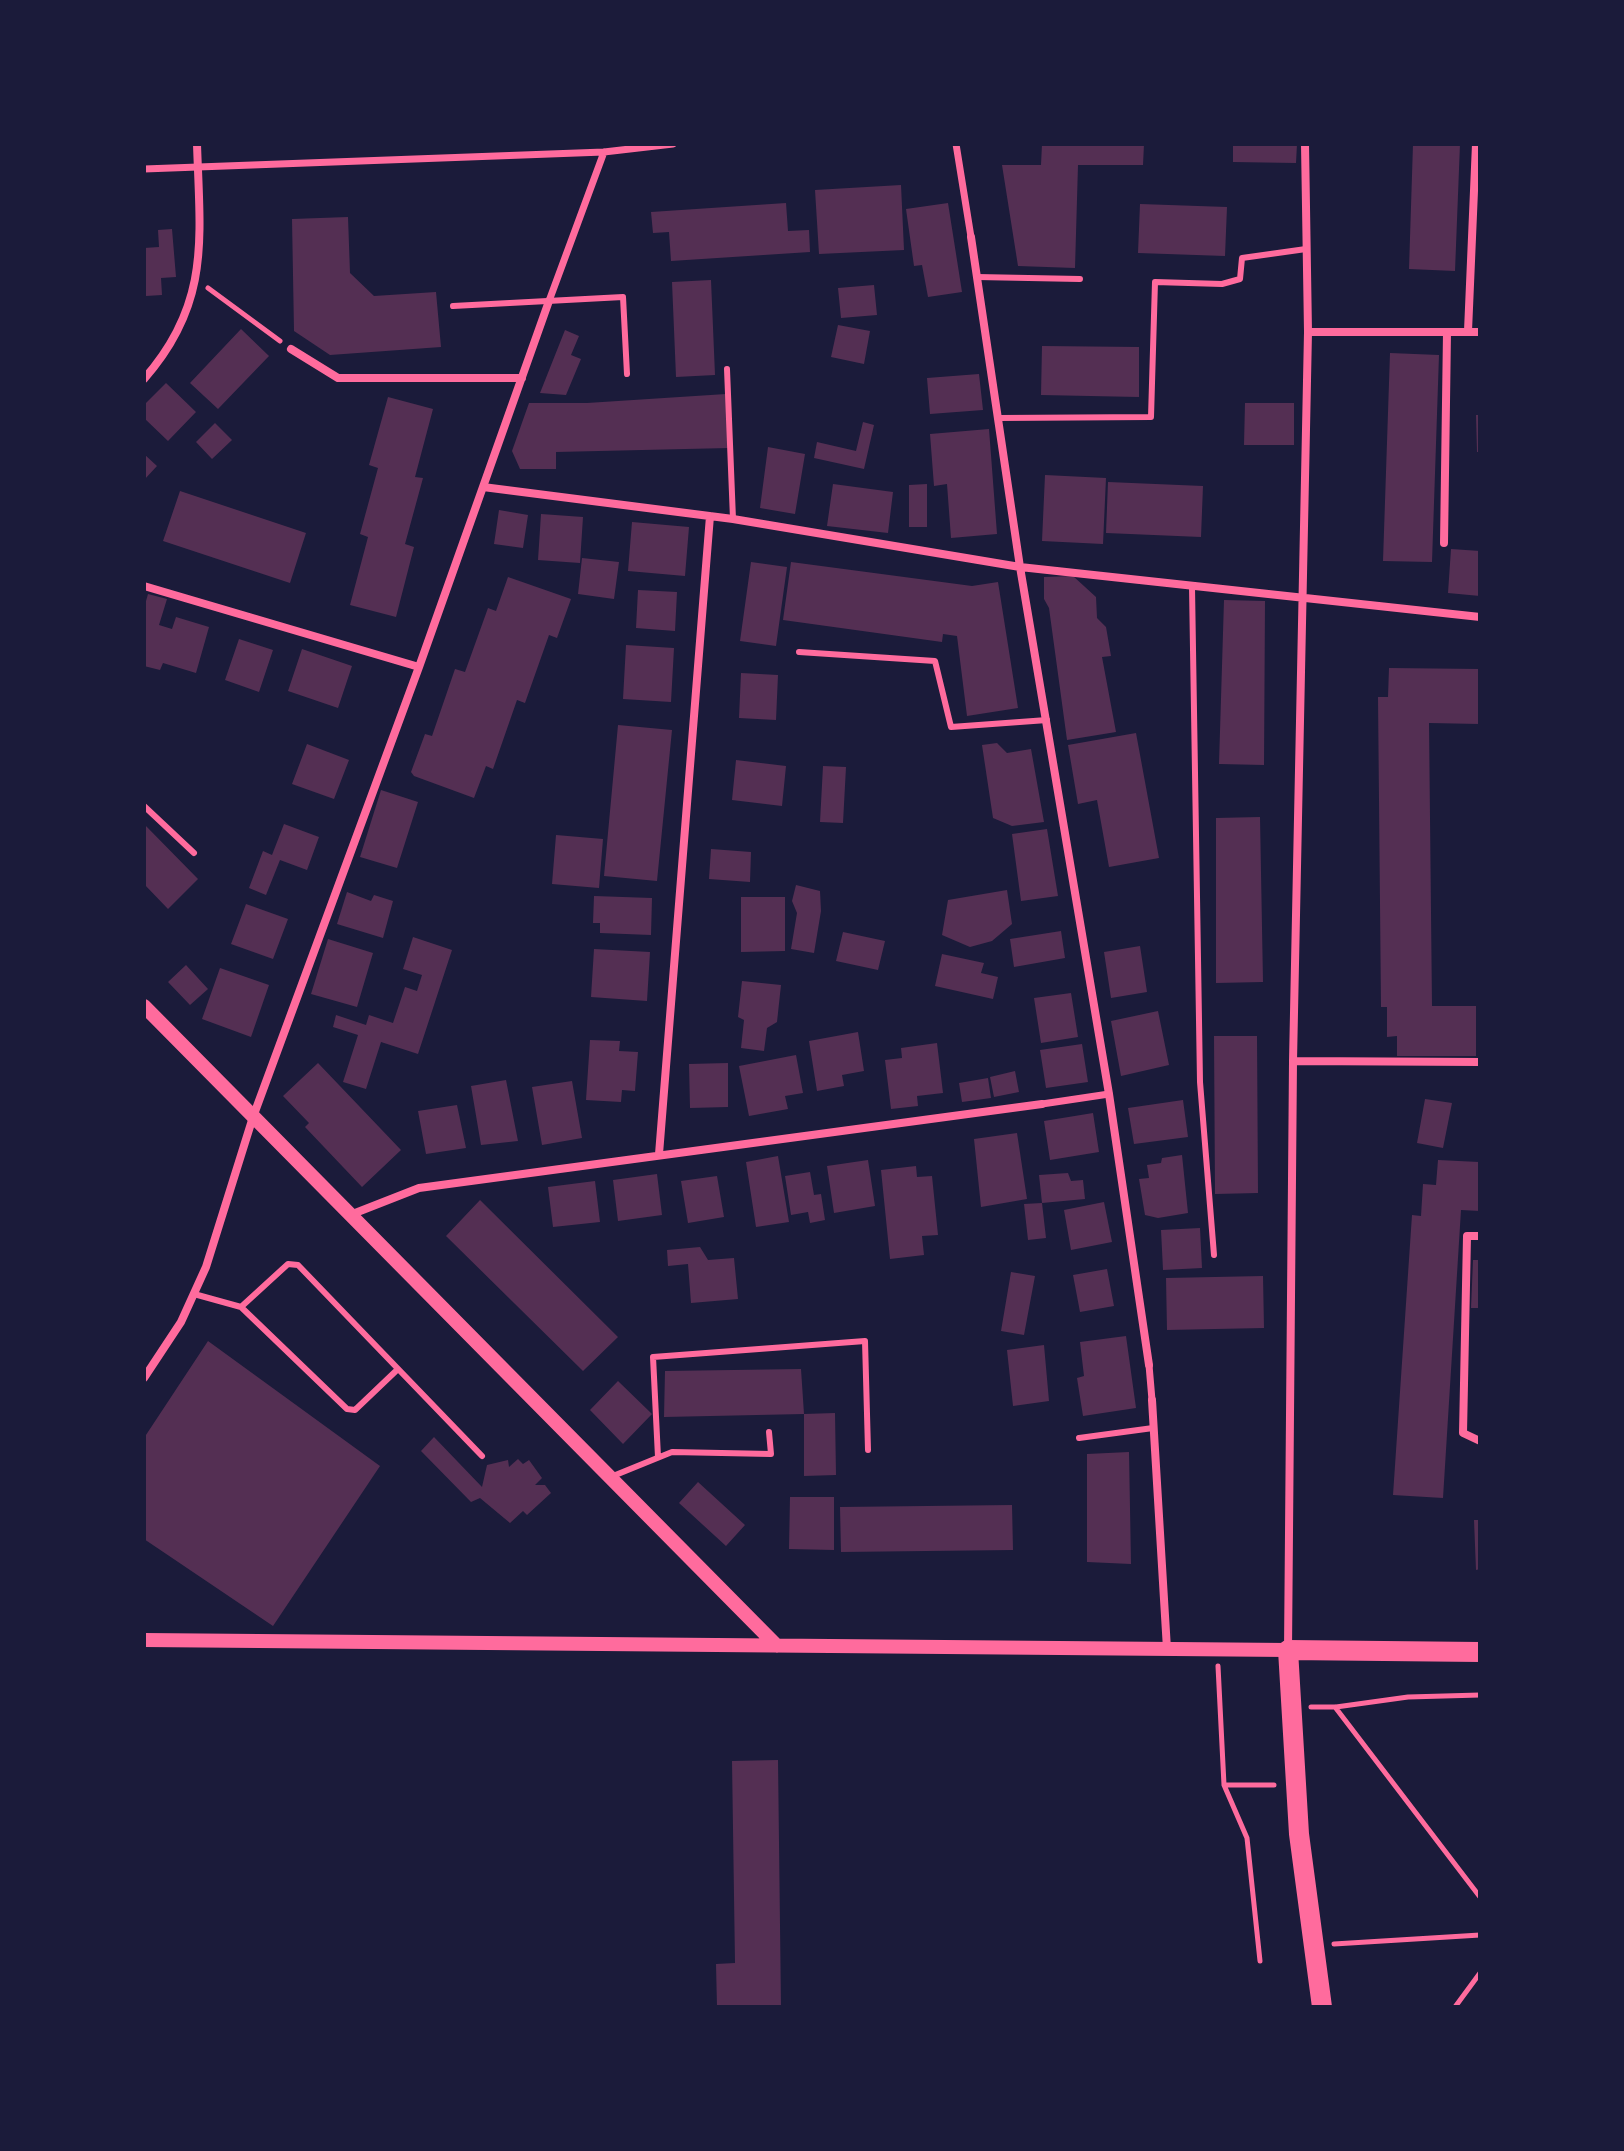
<!DOCTYPE html>
<style>
body{margin:0}
#map{position:relative;width:1624px;height:2151px;overflow:hidden;background:#1b1b3a;font-family:Montserrat,sans-serif}
canvas{display:block}
.frame{position:absolute;inset:0;border:146px solid #1b1b3a;pointer-events:none}
</style>
<div id="map">
<canvas width="1624" height="2151"></canvas>
<div class="frame"></div>
</div>
<script>
const g = document.querySelector('canvas').getContext('2d');
g.lineJoin = 'round';
function fillPath(path, color) {
  g.fillStyle = color;
  g.fill(path, 'evenodd');
}
function strokePath(path, color, width, dash) {
  g.strokeStyle = color;
  g.lineWidth = width;
  g.lineCap = dash ? 'butt' : 'round';
  g.setLineDash(dash || []);
  g.stroke(path);
}
fillPath(new Path2D(`
 M 1042,144 L 1144,144 L 1143,165 L 1078,165 L 1075,268 L 1018,266 L 1002,165 L 1041,165 Z
 M 1233,144 L 1297,144 L 1296,163 L 1233,162 Z
 M 1413,144 L 1460,144 L 1455,271 L 1409,269 Z
 M 901,185 L 904,250 L 819,254 L 815,190 Z
 M 786,203 L 788,231 L 809,230 L 810,252 L 671,261 L 669,232 L 653,233 L 651,212 Z
 M 948,203 L 962,292 L 928,297 L 922,265 L 914,266 L 906,209 Z
 M 1140,204 L 1227,207 L 1225,256 L 1138,253 Z
 M 348,217 L 350,273 L 374,296 L 436,292 L 441,347 L 330,355 L 294,331 L 292,219 Z
 M 172,229 L 176,277 L 161,278 L 162,295 L 146,296 L 144,248 L 159,247 L 158,230 Z
 M 711,280 L 715,375 L 676,377 L 672,282 Z
 M 874,285 L 877,315 L 841,318 L 838,288 Z
 M 838,325 L 870,331 L 864,364 L 831,357 Z
 M 241,329 L 269,356 L 218,409 L 190,383 Z
 M 565,330 L 579,336 L 571,355 L 581,359 L 566,395 L 540,393 Z
 M 1042,346 L 1139,347 L 1139,397 L 1041,395 Z
 M 1390,353 L 1439,355 L 1432,562 L 1383,561 Z
 M 979,374 L 983,410 L 930,414 L 927,378 Z
 M 166,383 L 196,412 L 168,441 L 144,418 L 144,405 Z
 M 726,394 L 729,448 L 556,452 L 556,469 L 520,469 L 512,451 L 529,403 L 587,403 Z
 M 388,397 L 433,409 L 415,477 L 423,478 L 405,544 L 414,547 L 396,617 L 350,605 L 368,537 L 360,534 L 378,468 L 369,465 Z
 M 1245,403 L 1294,403 L 1294,445 L 1244,445 Z
 M 1476,415 L 1480,415 L 1480,452 L 1477,452 Z
 M 863,422 L 874,425 L 864,469 L 814,458 L 817,442 L 856,451 Z
 M 215,423 L 232,440 L 212,459 L 196,442 Z
 M 989,429 L 997,534 L 951,538 L 947,484 L 934,486 L 930,434 Z
 M 768,447 L 805,454 L 795,514 L 760,508 Z
 M 144,454 L 157,466 L 144,480 Z
 M 1045,475 L 1106,478 L 1103,544 L 1042,541 Z
 M 1108,482 L 1203,486 L 1201,537 L 1106,533 Z
 M 833,484 L 893,492 L 888,533 L 827,526 Z
 M 927,484 L 927,527 L 909,527 L 909,485 Z
 M 180,491 L 306,533 L 290,583 L 163,541 Z
 M 499,510 L 528,515 L 523,548 L 494,544 Z
 M 541,514 L 583,517 L 580,563 L 538,560 Z
 M 632,522 L 689,527 L 685,576 L 628,571 Z
 M 1451,549 L 1480,551 L 1480,596 L 1448,593 Z
 M 582,558 L 619,562 L 614,599 L 578,594 Z
 M 751,562 L 787,567 L 776,646 L 740,641 Z
 M 791,562 L 972,586 L 998,582 L 1018,708 L 967,716 L 957,636 L 943,634 L 942,642 L 783,620 Z
 M 1073,576 L 1096,597 L 1097,618 L 1106,627 L 1111,656 L 1102,657 L 1116,732 L 1067,740 L 1049,608 L 1044,599 L 1044,577 Z
 M 508,577 L 571,599 L 557,638 L 549,635 L 525,703 L 517,700 L 493,769 L 486,766 L 474,798 L 414,776 L 411,772 L 425,734 L 432,736 L 455,669 L 465,672 L 488,608 L 496,611 Z
 M 638,590 L 677,592 L 675,631 L 636,628 Z
 M 148,594 L 167,599 L 159,625 L 172,629 L 176,617 L 209,627 L 196,673 L 163,663 L 160,670 L 144,666 L 144,608 Z
 M 1224,600 L 1265,601 L 1264,765 L 1219,764 Z
 M 239,639 L 273,650 L 259,692 L 225,680 Z
 M 626,645 L 674,648 L 671,702 L 623,699 Z
 M 302,649 L 352,666 L 338,708 L 288,691 Z
 M 1389,668 L 1480,669 L 1480,724 L 1429,723 L 1432,1006 L 1476,1006 L 1476,1056 L 1397,1056 L 1397,1036 L 1387,1037 L 1387,1007 L 1381,1007 L 1378,697 L 1388,697 Z
 M 741,673 L 778,675 L 776,720 L 739,718 Z
 M 618,725 L 672,730 L 657,881 L 604,876 Z
 M 1136,733 L 1159,858 L 1109,867 L 1097,800 L 1078,804 L 1068,745 Z
 M 997,743 L 1007,753 L 1031,749 L 1044,822 L 1012,826 L 993,818 L 982,745 Z
 M 307,744 L 349,760 L 334,799 L 292,784 Z
 M 736,760 L 786,766 L 782,806 L 732,800 Z
 M 823,766 L 846,767 L 843,823 L 820,822 Z
 M 381,790 L 418,802 L 397,868 L 360,857 Z
 M 1260,817 L 1263,982 L 1216,983 L 1216,818 Z
 M 144,824 L 198,879 L 168,909 L 144,884 Z
 M 284,824 L 319,837 L 307,870 L 280,860 L 266,895 L 249,888 L 263,851 L 272,855 Z
 M 1047,829 L 1058,896 L 1021,901 L 1012,834 Z
 M 556,835 L 603,839 L 599,888 L 552,884 Z
 M 711,849 L 751,852 L 750,882 L 709,879 Z
 M 796,885 L 820,891 L 821,911 L 814,953 L 791,949 L 797,913 L 792,901 Z
 M 1007,890 L 1012,924 L 992,941 L 970,947 L 942,935 L 948,900 Z
 M 347,892 L 371,901 L 374,895 L 393,901 L 383,938 L 337,924 Z
 M 594,896 L 652,898 L 651,935 L 600,933 L 600,923 L 593,923 Z
 M 741,897 L 785,897 L 785,951 L 741,952 Z
 M 246,904 L 288,919 L 273,959 L 231,944 Z
 M 1061,931 L 1065,958 L 1014,967 L 1010,939 Z
 M 843,932 L 885,941 L 878,970 L 836,961 Z
 M 413,937 L 452,950 L 418,1054 L 381,1042 L 366,1089 L 343,1082 L 358,1035 L 333,1027 L 336,1015 L 366,1025 L 369,1015 L 393,1023 L 405,987 L 417,991 L 422,975 L 403,969 Z
 M 328,939 L 373,953 L 357,1007 L 311,994 Z
 M 1140,946 L 1147,992 L 1111,998 L 1104,952 Z
 M 594,949 L 650,952 L 647,1001 L 591,997 Z
 M 942,954 L 984,963 L 981,973 L 998,977 L 993,999 L 935,986 Z
 M 186,965 L 208,989 L 190,1005 L 168,982 Z
 M 220,968 L 269,985 L 251,1037 L 202,1019 Z
 M 742,981 L 781,985 L 777,1022 L 767,1028 L 764,1051 L 741,1048 L 744,1020 L 738,1017 Z
 M 1071,993 L 1078,1037 L 1041,1043 L 1034,998 Z
 M 1158,1011 L 1169,1065 L 1121,1076 L 1111,1021 Z
 M 858,1032 L 864,1071 L 842,1075 L 844,1086 L 817,1091 L 809,1041 Z
 M 1214,1036 L 1257,1036 L 1258,1193 L 1215,1194 Z
 M 590,1040 L 620,1041 L 619,1051 L 638,1052 L 635,1091 L 622,1090 L 621,1102 L 586,1100 Z
 M 937,1043 L 943,1093 L 917,1096 L 918,1106 L 891,1109 L 885,1060 L 902,1058 L 901,1048 Z
 M 1082,1044 L 1088,1082 L 1046,1088 L 1040,1050 Z
 M 796,1055 L 803,1093 L 785,1096 L 788,1109 L 749,1116 L 739,1066 Z
 M 318,1063 L 401,1150 L 362,1187 L 305,1127 L 309,1123 L 283,1096 Z
 M 728,1063 L 728,1107 L 690,1108 L 689,1064 Z
 M 1015,1071 L 1019,1092 L 994,1097 L 990,1077 Z
 M 988,1078 L 991,1098 L 962,1102 L 959,1083 Z
 M 506,1080 L 518,1141 L 481,1145 L 471,1086 Z
 M 572,1081 L 582,1138 L 542,1145 L 532,1087 Z
 M 1425,1099 L 1452,1103 L 1443,1148 L 1417,1143 Z
 M 1183,1100 L 1188,1137 L 1134,1144 L 1128,1108 Z
 M 457,1105 L 466,1148 L 426,1154 L 418,1111 Z
 M 1093,1113 L 1099,1152 L 1050,1160 L 1044,1121 Z
 M 1017,1133 L 1027,1199 L 981,1207 L 974,1139 Z
 M 1182,1155 L 1188,1213 L 1158,1218 L 1145,1215 L 1139,1179 L 1149,1178 L 1147,1165 L 1161,1163 L 1162,1158 Z
 M 778,1156 L 789,1222 L 756,1227 L 746,1162 Z
 M 868,1160 L 875,1206 L 834,1213 L 827,1166 Z
 M 1438,1160 L 1479,1162 L 1480,1171 L 1480,1211 L 1461,1210 L 1443,1498 L 1393,1495 L 1412,1215 L 1421,1216 L 1423,1184 L 1436,1185 Z
 M 916,1166 L 917,1177 L 932,1176 L 938,1235 L 922,1236 L 924,1255 L 890,1259 L 881,1170 Z
 M 810,1172 L 814,1195 L 821,1194 L 825,1220 L 810,1223 L 808,1212 L 791,1215 L 785,1176 Z
 M 1068,1173 L 1071,1181 L 1083,1180 L 1085,1199 L 1042,1203 L 1046,1238 L 1028,1240 L 1024,1204 L 1042,1203 L 1039,1175 Z
 M 657,1174 L 662,1215 L 618,1221 L 613,1180 Z
 M 717,1176 L 724,1217 L 688,1223 L 681,1181 Z
 M 595,1181 L 600,1222 L 553,1227 L 548,1187 Z
 M 480,1200 L 618,1337 L 583,1371 L 446,1236 Z
 M 1104,1202 L 1112,1242 L 1071,1250 L 1064,1210 Z
 M 1200,1228 L 1202,1268 L 1163,1270 L 1161,1230 Z
 M 700,1247 L 708,1260 L 734,1258 L 738,1299 L 691,1303 L 688,1264 L 668,1266 L 667,1250 Z
 M 1473,1260 L 1480,1260 L 1480,1308 L 1471,1308 Z
 M 1107,1269 L 1114,1306 L 1080,1312 L 1073,1275 Z
 M 1011,1272 L 1035,1276 L 1024,1335 L 1001,1331 Z
 M 1263,1276 L 1264,1328 L 1167,1330 L 1166,1278 Z
 M 1126,1336 L 1136,1408 L 1083,1416 L 1077,1378 L 1084,1376 L 1080,1342 Z
 M 208,1341 L 380,1466 L 273,1626 L 144,1539 L 144,1438 Z
 M 1044,1345 L 1049,1401 L 1013,1406 L 1007,1350 Z
 M 801,1369 L 804,1414 L 664,1417 L 665,1371 Z
 M 618,1381 L 652,1414 L 623,1444 L 590,1410 Z
 M 835,1413 L 836,1475 L 804,1476 L 804,1414 Z
 M 434,1437 L 482,1487 L 487,1465 L 508,1460 L 509,1467 L 518,1459 L 523,1464 L 529,1460 L 542,1478 L 535,1485 L 545,1485 L 551,1493 L 527,1515 L 523,1511 L 510,1523 L 480,1498 L 471,1502 L 421,1451 Z
 M 1129,1452 L 1131,1564 L 1087,1562 L 1087,1454 Z
 M 698,1482 L 745,1525 L 726,1546 L 679,1503 Z
 M 790,1497 L 834,1497 L 834,1550 L 789,1549 Z
 M 1012,1505 L 1013,1550 L 841,1552 L 840,1507 Z
 M 1474,1520 L 1480,1520 L 1480,1569 L 1476,1570 Z
 M 778,1760 L 781,2007 L 717,2007 L 716,1964 L 735,1963 L 732,1761 Z`), '#542f53');
strokePath(new Path2D(`
 M 208,288 L 280,341
 M 1218,1666 L 1224,1785
 M 1311,1707 L 1335,1707 L 1480,1897
 M 1336,1707 L 1408,1697 L 1480,1695
 M 1334,1944 L 1480,1935
 M 1260,1961 L 1247,1838 L 1224,1785 L 1274,1785
 M 1455,2007 L 1480,1973`), '#ff6b9d', 5);
strokePath(new Path2D(`
 M 977,277 L 1080,279
 M 453,306 L 623,297 L 627,374
 M 727,369 L 733,519
 M 999,418 L 1151,417 L 1155,282 L 1222,284 L 1240,279 L 1242,258 L 1306,249
 M 1192,587 L 1200,1082 L 1214,1255
 M 799,652 L 935,661 L 951,727 L 1047,720
 M 144,806 L 194,853
 M 194,1294 L 241,1307 L 347,1409 L 355,1410 L 398,1369
 M 241,1307 L 288,1264 L 298,1265 L 482,1456
 M 1079,1438 L 1153,1428
 M 658,1457 L 653,1357 L 865,1341 L 868,1450
 M 613,1476 L 672,1452 L 771,1454 L 769,1432`), '#ff6b9d', 6);
strokePath(new Path2D(`
 M 956,144 L 971,237
 M 144,169 L 604,152 L 673,144
 M 549,301 L 604,152
 M 1042,1104 L 1109,1094
 M 1149,1365 L 1152,1400`), '#ff6b9d', 7);
strokePath(new Path2D(`
 M 971,237 L 1020,567 L 1109,1094 L 1149,1365
 M 1468,331 L 1476,144
 M 1308,332 L 1480,332
 M 291,349 L 338,378 L 522,378
 M 144,379 C 211,303 200,238 197,144
 M 483,487 L 733,519 L 1020,567 L 1480,617
 M 1444,543 L 1447,332
 M 144,586 L 419,667
 M 1293,1061 L 1480,1062
 M 659,1154 L 710,516
 M 350,1215 L 419,1188 L 1042,1104
 M 1480,1236 L 1467,1236 L 1463,1433 L 1480,1441
 M 144,1378 L 181,1322 L 206,1267 L 253,1117 L 419,667 L 549,301
 M 1152,1400 L 1167,1649
 M 1288,1650 L 1293,1061 L 1308,332 L 1305,144`), '#ff6b9d', 8);
strokePath(new Path2D(`
 M 144,1006 L 777,1646
 M 144,1640 L 1288,1650`), '#ff6b9d', 14);
strokePath(new Path2D(`
 M 1322,2007 L 1299,1834 L 1288,1650 L 1480,1652`), '#ff6b9d', 20);
</script>
